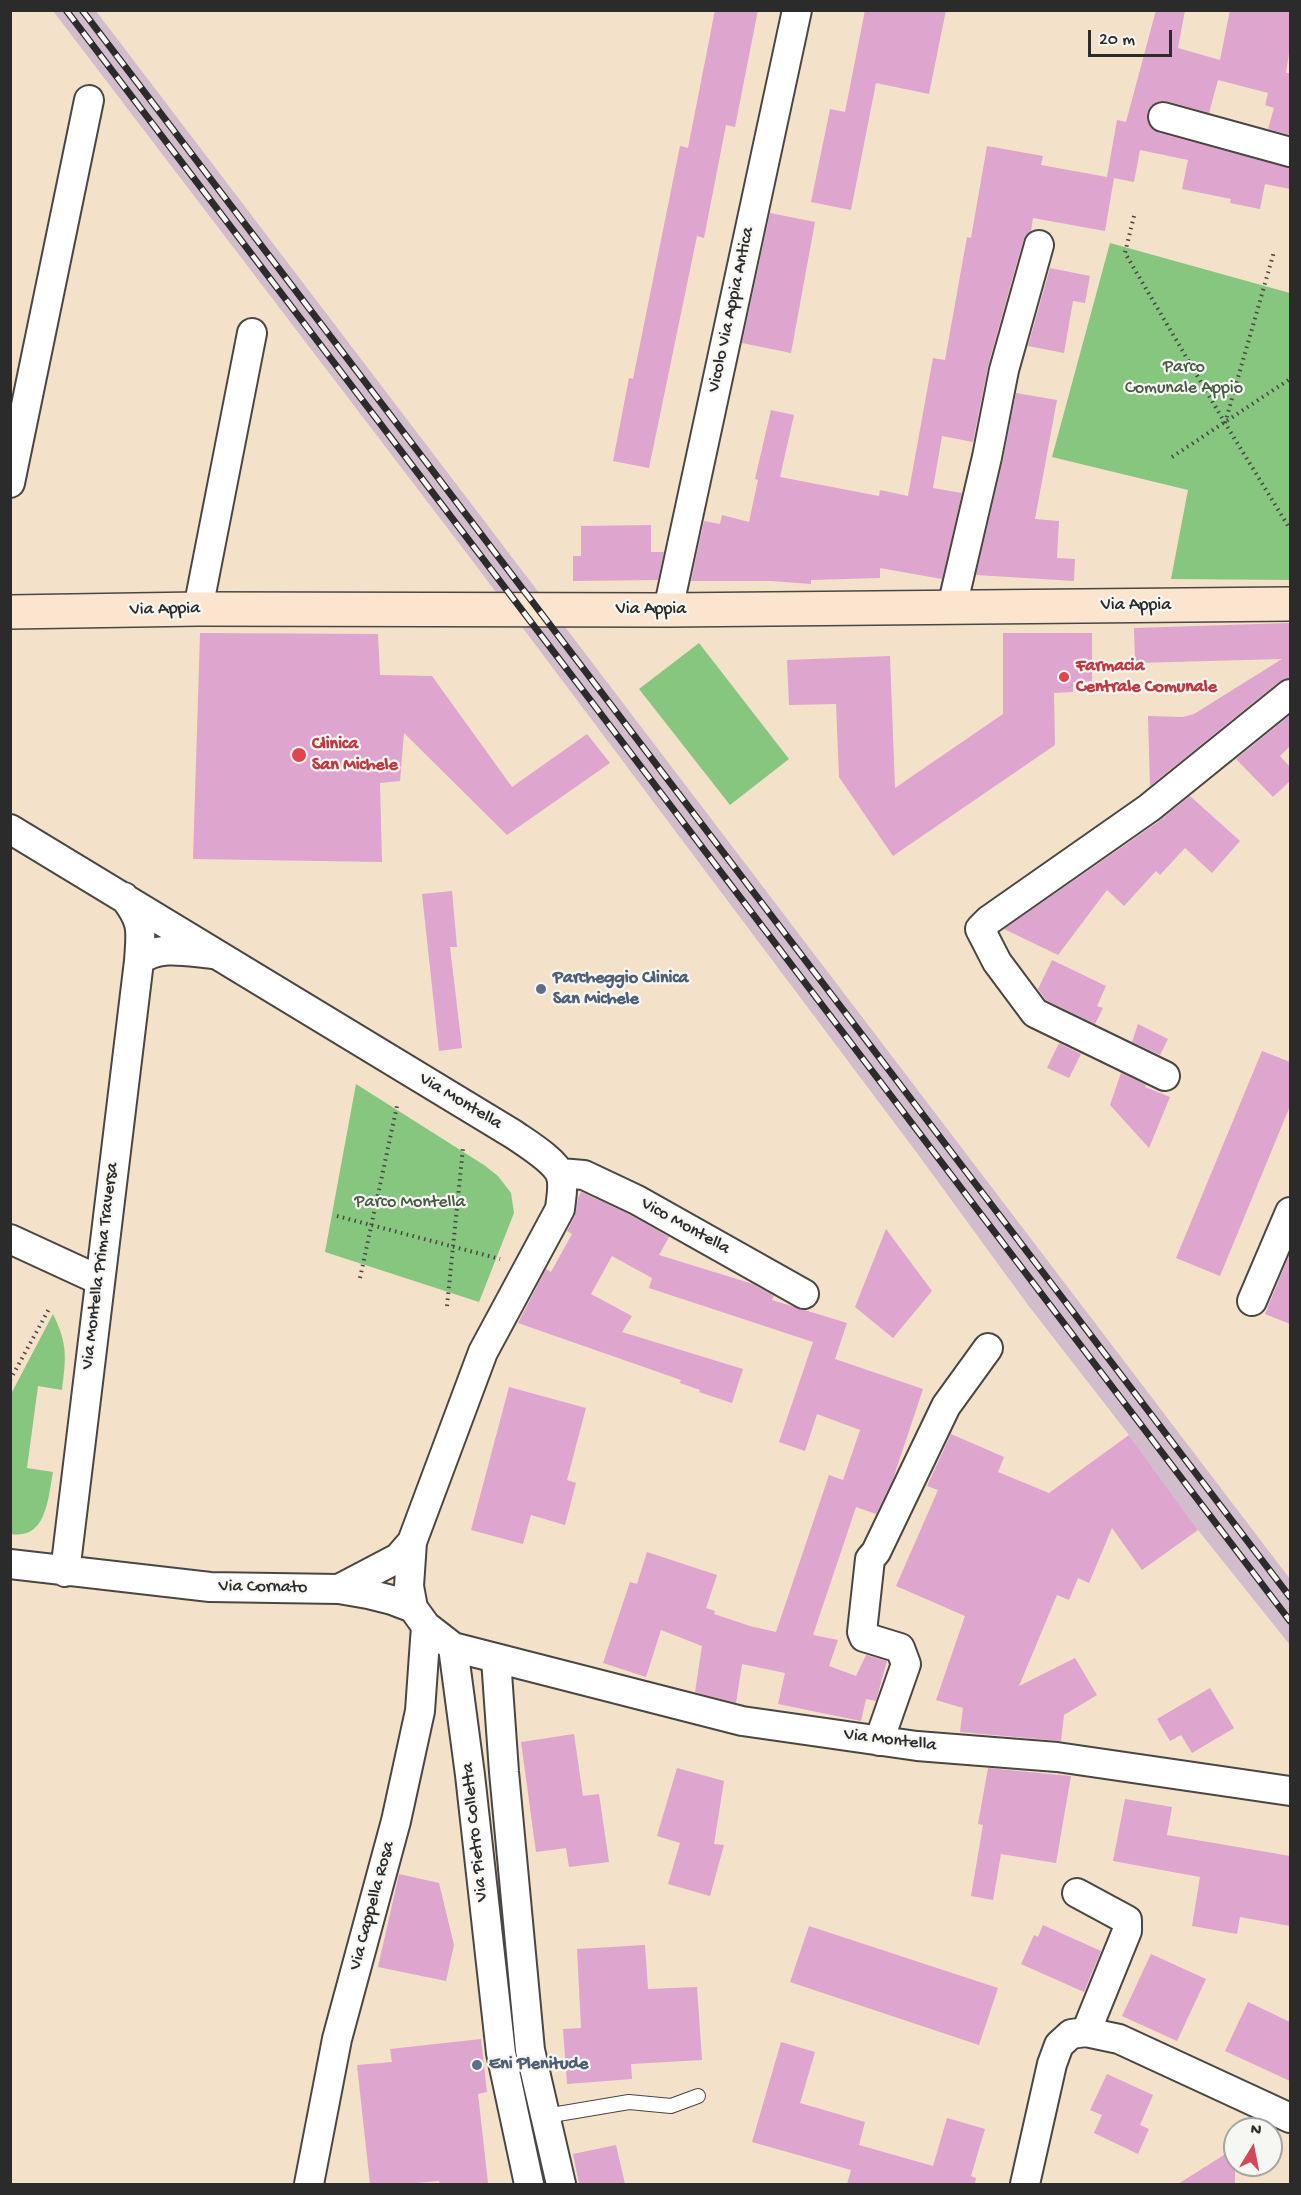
<!DOCTYPE html>
<style>
body{margin:0}
#map{position:relative;width:1301px;height:2195px;overflow:hidden;background:#f4e1c9;font-family:"Gochi Hand",sans-serif}
canvas{display:block}
.frame{position:absolute;inset:0;border:12px solid #2b2b2b;pointer-events:none}
.north{position:absolute;left:1223px;top:2117px;width:60px;height:60px;box-sizing:border-box;background:#f6f6f2;border:2px solid #a5a5a2;border-radius:50%;rotate:10deg;font-size:16px;font-weight:700;line-height:24px;text-align:center;color:#2b2b2b}
.north::after{content:'';display:block;margin:auto;width:21px;height:27px;background:#d1495b;clip-path:polygon(50% 0,100% 100%,50% 72%,0 100%)}
.scale{position:absolute;left:1088px;top:30px;width:84px;height:27px;box-sizing:border-box;border:3px solid #2b2b2b;border-top:0;padding-left:8px;font-size:18px;line-height:21px;white-space:nowrap;color:#2b2b2b;-webkit-text-stroke:4px #f6f6f2;paint-order:stroke}
</style>
<div id="map">
<canvas width="1301" height="2195"></canvas>
<div class="frame"></div>
<div class="north">N</div>
<div class="scale">20 m</div>
</div>
<script>
const g = document.querySelector('canvas').getContext('2d');
g.lineJoin = 'round';
function fillPath(path, color) {
  g.fillStyle = color;
  g.fill(path, 'evenodd');
}
function strokePath(path, color, width, dash) {
  g.strokeStyle = color;
  g.lineWidth = width;
  g.lineCap = dash ? 'butt' : 'round';
  g.setLineDash(dash || []);
  g.stroke(path);
}
function drawText(font, color, halo, rows, align = 'center') {
  g.font = font + ' "Gochi Hand",sans-serif';
  g.lineWidth = 4.5;
  g.setLineDash([]);
  g.textBaseline = 'middle';
  g.strokeStyle = halo;
  g.fillStyle = color;
  for (const [text, x, y, turn = 0] of rows) {
    g.save();
    g.translate(x, y);
    g.rotate((+turn || 0) * Math.PI / 180);
    g.textAlign = isNaN(turn) ? turn : align;
    if (halo) g.strokeText(text, 0, 0);
    g.fillText(text, 0, 0);
    g.restore();
  }
}
fillPath(new Path2D(`
 M 53,11 L 96,11 L 1290,1579 L 1290,1645 L 1198,1530 L 1129,1435 L 1028,1305 L 917,1153 L 471,559 Z`), '#d1bdcc');
fillPath(new Path2D(`
 M 1110,243 L 1290,293 L 1290,580 L 1171,579 L 1188,490 L 1052,457 Z
 M 699,643 L 789,759 L 730,805 L 639,689 Z
 M 356,1084 L 484,1165 L 498,1176 L 511,1193 L 514,1213 L 479,1302 L 325,1252 Z
 M 53,1314 C 68,1345 66,1357 62,1390 L 38,1386 L 27,1468 L 53,1472 C 48,1497 47,1540 11,1534 L 11,1394 Z`), '#86c67f');
fillPath(new Path2D(`
 M 715,10 L 758,10 L 735,127 L 726,125 L 704,238 L 697,236 L 649,468 L 613,461 L 629,378 L 633,379 L 680,146 L 688,148 Z
 M 865,10 L 946,10 L 929,94 L 876,83 L 851,210 L 811,202 L 830,109 L 845,112 Z
 M 1156,10 L 1185,10 L 1178,48 L 1220,60 L 1230,10 L 1290,10 L 1290,47 L 1286,73 L 1290,73 L 1290,135 L 1268,129 L 1274,108 L 1265,105 L 1268,93 L 1218,80 L 1209,113 L 1167,101 L 1159,101 L 1151,106 L 1147,113 L 1147,121 L 1151,128 L 1159,133 L 1290,168 L 1290,189 L 1265,184 L 1260,209 L 1230,203 L 1231,199 L 1182,189 L 1188,160 L 1140,150 L 1134,182 L 1114,178 L 1105,231 L 1033,218 L 1031,231 L 1023,241 L 988,366 L 973,442 L 942,436 L 933,488 L 962,493 L 942,579 L 880,568 L 880,578 L 811,580 L 811,584 L 771,581 L 691,581 L 704,521 L 720,524 L 722,515 L 749,522 L 758,480 L 755,479 L 771,410 L 794,415 L 780,477 L 879,496 L 880,490 L 908,496 L 933,358 L 945,360 L 967,237 L 971,238 L 987,146 L 1043,156 L 1041,165 L 1107,177 L 1117,120 L 1126,122 Z
 M 770,213 L 815,222 L 791,353 L 742,343 Z
 M 1050,268 L 1090,276 L 1085,303 L 1073,301 L 1064,353 L 1028,346 Z
 M 1016,393 L 1057,400 L 1035,519 L 1059,521 L 1057,558 L 1075,559 L 1074,581 L 976,575 L 1003,460 Z
 M 651,525 L 651,552 L 664,552 L 658,580 L 573,581 L 573,556 L 581,556 L 581,526 Z
 M 1290,623 L 1290,678 L 1280,681 L 1150,786 L 1148,716 L 1183,717 L 1194,714 L 1282,659 L 1135,663 L 1134,628 Z
 M 200,633 L 378,634 L 380,675 L 432,676 L 512,787 L 587,734 L 610,763 L 507,835 L 404,733 L 400,781 L 380,783 L 382,862 L 193,859 Z
 M 1003,633 L 1092,633 L 1092,681 L 1073,682 L 1073,692 L 1054,693 L 1055,745 L 893,856 L 839,777 L 836,704 L 789,705 L 787,660 L 890,656 L 895,788 L 1003,714 Z
 M 1290,715 L 1290,746 L 1280,756 L 1290,767 L 1290,781 L 1273,797 L 1236,759 Z
 M 1190,796 L 1240,841 L 1212,873 L 1185,848 L 1160,875 L 1156,871 L 1124,906 L 1107,890 L 1058,955 L 1004,929 L 1158,822 Z
 M 452,891 L 457,947 L 450,947 L 462,1048 L 439,1051 L 422,894 Z
 M 1052,960 L 1106,986 L 1097,1006 L 1103,1008 L 1095,1024 L 1046,1000 L 1038,989 Z
 M 1138,1024 L 1168,1039 L 1160,1055 L 1132,1042 Z
 M 1059,1043 L 1081,1054 L 1069,1078 L 1047,1068 Z
 M 1262,1051 L 1290,1062 L 1290,1106 L 1220,1276 L 1176,1258 Z
 M 1121,1073 L 1146,1085 L 1145,1087 L 1170,1097 L 1149,1148 L 1110,1105 Z
 M 581,1192 L 627,1213 L 669,1237 L 659,1255 L 753,1284 L 774,1296 L 772,1300 L 847,1323 L 835,1359 L 923,1389 L 893,1479 L 876,1514 L 856,1507 L 813,1635 L 838,1640 L 829,1666 L 856,1676 L 866,1655 L 887,1661 L 876,1701 L 866,1699 L 861,1721 L 778,1704 L 785,1673 L 742,1664 L 736,1703 L 695,1692 L 702,1646 L 661,1630 L 646,1677 L 603,1663 L 630,1582 L 637,1584 L 647,1552 L 717,1575 L 706,1608 L 715,1611 L 714,1614 L 750,1626 L 776,1632 L 829,1475 L 843,1480 L 860,1430 L 817,1414 L 805,1451 L 779,1442 L 813,1342 L 649,1288 L 652,1278 L 612,1256 L 591,1294 L 632,1316 L 622,1332 L 743,1369 L 732,1403 L 699,1392 L 700,1390 L 680,1383 L 681,1380 L 518,1323 L 546,1269 L 551,1272 L 572,1234 L 567,1231 L 575,1216 L 578,1198 Z
 M 886,1229 L 932,1291 L 893,1338 L 855,1307 Z
 M 1290,1253 L 1290,1324 L 1265,1314 Z
 M 509,1387 L 586,1408 L 567,1480 L 576,1483 L 565,1525 L 531,1515 L 523,1544 L 471,1530 Z
 M 951,1434 L 1004,1457 L 998,1472 L 1049,1493 L 1129,1435 L 1198,1530 L 1142,1570 L 1112,1528 L 1089,1583 L 1078,1578 L 1069,1600 L 1057,1595 L 1019,1686 L 1075,1658 L 1097,1695 L 1064,1715 L 1061,1741 L 960,1732 L 963,1708 L 936,1700 L 965,1616 L 896,1586 L 938,1490 L 927,1486 Z
 M 1210,1688 L 1234,1728 L 1192,1753 L 1181,1735 L 1170,1741 L 1157,1719 Z
 M 574,1734 L 583,1796 L 599,1794 L 609,1862 L 569,1867 L 566,1848 L 536,1852 L 521,1742 Z
 M 677,1768 L 724,1781 L 714,1844 L 724,1845 L 710,1896 L 668,1884 L 680,1843 L 657,1836 Z
 M 988,1768 L 1071,1776 L 1056,1863 L 1001,1854 L 993,1900 L 971,1896 L 983,1825 L 978,1824 Z
 M 1125,1799 L 1172,1807 L 1167,1835 L 1290,1856 L 1290,1926 L 1240,1917 L 1237,1934 L 1192,1926 L 1200,1877 L 1113,1861 Z
 M 399,1874 L 439,1883 L 454,1945 L 446,1981 L 378,1967 Z
 M 1043,1925 L 1101,1951 L 1084,1992 L 1021,1964 L 1034,1935 L 1038,1937 Z
 M 809,1926 L 998,1988 L 979,2045 L 790,1982 Z
 M 645,1945 L 648,1989 L 697,1987 L 702,2060 L 631,2064 L 632,2079 L 567,2084 L 563,2029 L 581,2028 L 577,1949 Z
 M 1151,1954 L 1206,1979 L 1177,2041 L 1122,2016 Z
 M 1248,2002 L 1290,2022 L 1290,2081 L 1225,2051 Z
 M 481,2039 L 487,2092 L 478,2094 L 488,2183 L 440,2184 L 439,2181 L 405,2184 L 370,2184 L 357,2065 L 392,2062 L 390,2049 Z
 M 781,2042 L 815,2052 L 800,2103 L 865,2122 L 859,2145 L 933,2166 L 947,2118 L 985,2129 L 971,2176 L 976,2178 L 975,2184 L 847,2184 L 851,2170 L 752,2142 Z
 M 1107,2074 L 1153,2095 L 1140,2125 L 1149,2129 L 1138,2154 L 1094,2133 L 1102,2115 L 1090,2110 Z
 M 616,2145 L 625,2184 L 579,2184 L 573,2154 Z
 M 1235,2148 L 1235,2184 L 1178,2184 Z`), '#dea5ce');
const lane = new Path2D(`
 M 546,2116 L 629,2102 L 671,2106 L 698,2096`);
const street = new Path2D(`
 M 1163,117 L 1290,152
 M 10,483 L 89,100
 M 952,607 L 987,457 L 1004,370 L 1039,245
 M 198,609 L 252,333
 M 668,610 L 797,10
 M 10,829 L 513,1134 C 526,1143 556,1161 561,1176 C 564,1187 561,1198 560,1209 L 483,1352 L 412,1542 L 409,1586 L 413,1608
 M 139,961 C 159,944 188,952 212,954
 M 1165,1076 L 1035,1013 L 997,962 L 980,929 L 989,920 L 1149,808 L 1290,694
 M 560,1173 L 584,1175 L 637,1200 L 804,1294
 M 10,1239 L 99,1280
 M 1252,1301 L 1290,1212
 M 10,1564 L 210,1587 L 339,1589 L 368,1594 L 392,1600 L 413,1608 L 426,1626 L 453,1647 L 742,1721 L 917,1746 L 1057,1757 L 1290,1791
 M 65,1572 L 139,961 C 141,930 144,923 124,897
 M 339,1589 L 398,1558 L 412,1542
 M 453,1647 L 470,1775 L 501,2053 L 529,2184
 M 496,1659 L 504,1772 L 530,2050 L 561,2184
 M 879,1741 L 906,1664 L 900,1648 L 864,1637 L 862,1632 L 870,1559 L 876,1552 L 946,1406 L 988,1348
 M 1077,1893 L 1127,1920 L 1127,1931 L 1086,2032
 M 309,2184 L 337,2039 L 396,1821 L 420,1711 L 426,1626
 M 1025,2184 L 1052,2064 L 1059,2045 L 1071,2034 L 1086,2032 L 1119,2039 L 1290,2118`);
const secondary = new Path2D(`
 M 10,612 L 198,609 L 668,610 L 1290,604`);
strokePath(lane, '#494643', 16);
strokePath(street, '#494643', 32);
strokePath(secondary, '#494643', 36);
strokePath(new Path2D(`
 M 1134,216 L 1125,253 L 1225,423 L 1290,529
 M 1225,423 L 1274,252
 M 1172,457 L 1290,379
 M 337,1216 L 500,1259
 M 360,1278 L 397,1106
 M 447,1306 L 463,1148
 M 10,1380 L 49,1309`), '#494643', 4, [1.5, 4.5]);
strokePath(lane, '#fff', 14);
strokePath(street, '#fff', 28);
strokePath(secondary, '#fbe5cf', 33);
const rail = new Path2D(`
 M 66,10 L 1290,1621
 M 82,10 L 1290,1597`);
strokePath(rail, '#2b2b2b', 7);
strokePath(rail, '#f6f6f2', 4.5, [14]);
for (const [x, y, r, color] of [
 [1064,677,6,"#e0444e"],
 [299,755,8,"#e0444e"],
 [541,989,6,"#5c6f8a"],
 [477,2065,6,"#5c6f8a"]
]) {
  const dot = new Path2D();
  dot.arc(x, y, r, 0, 2 * Math.PI);
  g.fillStyle = color;
  g.fill(dot);
  strokePath(dot, '#f6f6f2', 2);
}
drawText('18px', '#2b2b2b', '#f6f6f2', [
 ["Vicolo Via Appia Antica",732,310,-78],
 ["Via Appia",1136,606],
 ["Via Appia",165,610,-1],
 ["Via Appia",651,610],
 ["Via Montella",460,1102,31],
 ["Vico Montella",685,1227,29],
 ["Via Montella Prima Traversa",101,1266,-83],
 ["Via Cornato",263,1588,1],
 ["Via Montella",890,1741,7],
 ["Via Pietro Colletta",476,1832,-96],
 ["Via Cappella Rosa",373,1906,-75]
]);
drawText('18px', '#465a44', '#f6f6f2', [
 ["Parco",1184,368],
 ["Comunale Appio",1184,389],
 ["Parco Montella",410,1203]
]);
drawText('bold 18px', '#be3a42', '#f6f6f2', [
 ["Farmacia",1076,667],
 ["Centrale Comunale",1076,688],
 ["Clinica",312,745],
 ["San Michele",312,766]
], 'left');
drawText('bold 18px', '#4e5e75', '#f6f6f2', [
 ["Parcheggio Clinica",553,979],
 ["San Michele",553,1000],
 ["Eni Plenitude",489,2065]
], 'left');
</script>
